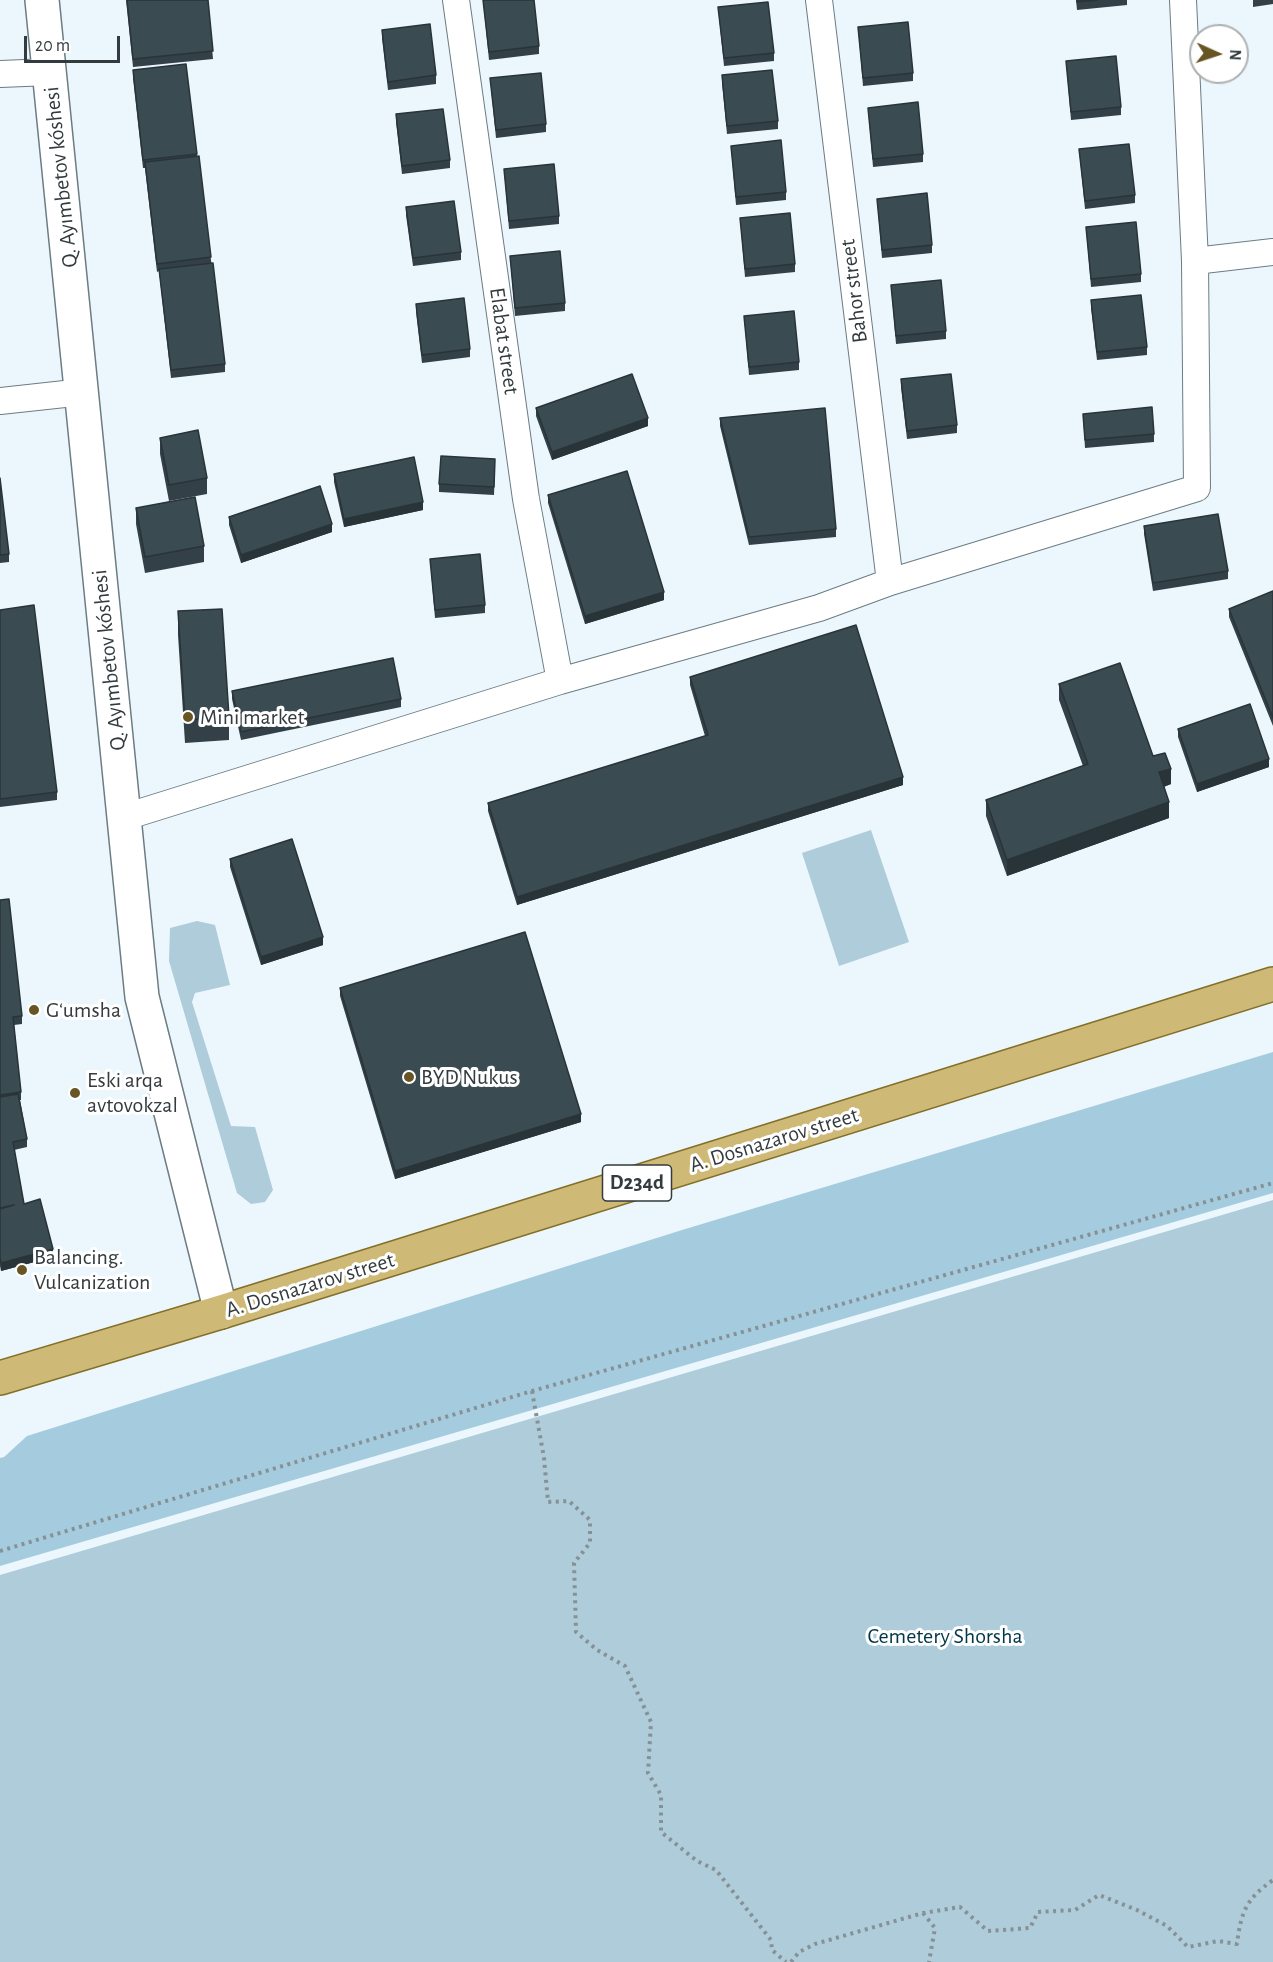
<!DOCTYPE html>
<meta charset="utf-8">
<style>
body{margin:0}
#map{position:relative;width:1273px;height:1962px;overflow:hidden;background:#ecf7fd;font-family:"Alegreya Sans",sans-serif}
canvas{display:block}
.north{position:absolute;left:1189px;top:24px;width:60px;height:60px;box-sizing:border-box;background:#fff;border:2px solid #adb1b2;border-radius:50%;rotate:93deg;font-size:16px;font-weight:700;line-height:24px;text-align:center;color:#333b3e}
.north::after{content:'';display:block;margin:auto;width:21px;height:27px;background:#675523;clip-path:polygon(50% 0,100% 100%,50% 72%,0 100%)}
.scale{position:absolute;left:24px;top:36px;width:96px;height:27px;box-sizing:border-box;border:3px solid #333b3e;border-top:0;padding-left:8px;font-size:18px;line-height:21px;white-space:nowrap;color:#333b3e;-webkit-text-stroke:4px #fff;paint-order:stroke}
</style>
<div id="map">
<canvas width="1273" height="1962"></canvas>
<div class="north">N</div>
<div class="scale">20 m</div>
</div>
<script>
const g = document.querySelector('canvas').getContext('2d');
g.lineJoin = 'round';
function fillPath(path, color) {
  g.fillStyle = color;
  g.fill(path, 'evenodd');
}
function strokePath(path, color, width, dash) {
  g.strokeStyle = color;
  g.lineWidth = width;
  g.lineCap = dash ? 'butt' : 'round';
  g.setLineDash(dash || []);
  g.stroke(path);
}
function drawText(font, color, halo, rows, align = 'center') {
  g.font = font + ' "Alegreya Sans",sans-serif';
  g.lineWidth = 6;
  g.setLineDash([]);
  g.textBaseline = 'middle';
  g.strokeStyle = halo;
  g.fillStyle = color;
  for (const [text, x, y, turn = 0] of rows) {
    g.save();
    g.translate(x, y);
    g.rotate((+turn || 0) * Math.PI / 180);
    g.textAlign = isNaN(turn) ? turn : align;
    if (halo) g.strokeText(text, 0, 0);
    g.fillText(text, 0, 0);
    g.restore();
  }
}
fillPath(new Path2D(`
 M 871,830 L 909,942 L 839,966 L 802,853 Z
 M 197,921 L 215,925 L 230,985 L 195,993 L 192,1002 L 231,1126 L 255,1127 L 273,1190 L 265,1202 L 251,1204 L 237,1193 L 169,961 L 170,928 Z
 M 1273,1200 L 1273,1962 L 0,1962 L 0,1575 Z`), '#aeccda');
fillPath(new Path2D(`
 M 1273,1052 L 1273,1193 L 0,1566 L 0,1458 L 4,1457 L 27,1436 L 682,1230 Z`), '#a5ccde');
const minor = new Path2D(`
 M 456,0 L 526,499 L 560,681
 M 819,0 L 890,582
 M 0,74 L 50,72
 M 1195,261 L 1273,252
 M 0,401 L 83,392
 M 125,817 L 560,681 L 819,608 L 890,582 L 1197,488 L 1195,261 L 1183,0`);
const tertiary = new Path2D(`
 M 42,0 L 142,997 L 221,1312`);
const primary = new Path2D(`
 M 0,1378 L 221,1312 L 1273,984`);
strokePath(minor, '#6b7c84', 28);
strokePath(tertiary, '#6b7c84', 36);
strokePath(primary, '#836f27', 36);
strokePath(new Path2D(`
 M 532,1391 L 544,1458 L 548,1502 L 569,1501 L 590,1520 L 590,1543 L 574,1563 L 576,1632 L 597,1650 L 625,1666 L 651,1722 L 648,1773 L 661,1795 L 661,1832 L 697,1861 L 716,1870 L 771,1940 L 772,1950 L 786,1962
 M 0,1551 L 532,1391 L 1273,1183
 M 923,1913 L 935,1928 L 929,1962
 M 791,1962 L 799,1952 L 815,1944 L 923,1913 L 960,1907 L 988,1931 L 1030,1928 L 1038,1912 L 1075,1910 L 1099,1895 L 1137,1910 L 1167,1926 L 1188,1947 L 1218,1941 L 1237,1944 C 1241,1912 1246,1899 1273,1880`), '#879195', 4, [3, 4.5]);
strokePath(minor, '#fff', 26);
strokePath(tertiary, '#fff', 33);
strokePath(primary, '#ceb976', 33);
fillPath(new Path2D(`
 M 126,0 L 208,0 L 213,59 L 133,67 Z
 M 483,0 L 539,46 L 539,54 L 489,60 Z
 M 1076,0 L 1127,0 L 1127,5 L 1077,10 Z
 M 1253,0 L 1273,0 L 1273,4 L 1253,7 Z
 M 718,7 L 774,53 L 774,61 L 724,66 Z
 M 858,27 L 913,73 L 913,81 L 863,86 Z
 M 382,30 L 436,75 L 436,84 L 388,90 L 382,38 Z
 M 1066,61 L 1121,107 L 1121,115 L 1071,120 Z
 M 186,64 L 197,156 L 225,364 L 225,372 L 171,378 L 159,271 L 157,272 L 145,168 L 143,168 L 133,78 L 133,70 Z
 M 722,75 L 778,121 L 778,129 L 727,134 L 722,83 Z
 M 490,78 L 546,124 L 546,132 L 496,138 Z
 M 868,108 L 923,154 L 923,162 L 873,167 Z
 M 396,114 L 450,160 L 450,168 L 402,174 L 396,122 Z
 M 731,146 L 786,192 L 786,200 L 736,205 Z
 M 1079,149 L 1135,195 L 1135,203 L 1085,209 Z
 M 504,169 L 559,216 L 559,224 L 509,229 Z
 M 877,199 L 932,245 L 932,253 L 882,258 Z
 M 406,207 L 461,252 L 461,260 L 413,266 L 406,215 Z
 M 740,218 L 795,264 L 795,272 L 745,277 Z
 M 1086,227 L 1141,274 L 1141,282 L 1091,287 Z
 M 510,256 L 565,303 L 565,311 L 515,316 Z
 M 891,285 L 946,331 L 946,339 L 896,344 Z
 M 1091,300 L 1147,347 L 1147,355 L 1097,360 L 1091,308 Z
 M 416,304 L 470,349 L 470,357 L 422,363 L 416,312 Z
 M 744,316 L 799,362 L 799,370 L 749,375 Z
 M 901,379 L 957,425 L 957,433 L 907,439 L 901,387 Z
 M 536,408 L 648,426 L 552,460 L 536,416 Z
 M 1083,414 L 1154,434 L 1154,442 L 1085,448 Z
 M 720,418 L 836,529 L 836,537 L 749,545 L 720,426 Z
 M 160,438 L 207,478 L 207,494 L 169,501 L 160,454 Z
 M 495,467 L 494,495 L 439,492 L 439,484 Z
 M 334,474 L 423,510 L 344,527 L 334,482 Z
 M 0,478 L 9,554 L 9,562 L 0,563 Z
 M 548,495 L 664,600 L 585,624 L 548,503 Z
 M 136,508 L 204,546 L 204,562 L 145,573 L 136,524 Z
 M 229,517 L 332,532 L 241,563 L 229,525 Z
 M 1144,526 L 1228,571 L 1228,579 L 1153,591 L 1144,534 Z
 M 430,559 L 485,605 L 485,613 L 435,618 Z
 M 1273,591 L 1273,726 L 1229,617 L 1229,609 Z
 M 0,610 L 57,792 L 57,800 L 0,807 Z
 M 178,611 L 229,717 L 229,740 L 185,743 L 178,635 Z
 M 690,677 L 903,785 L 517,905 L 488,811 L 488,803 L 705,736 L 690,685 Z
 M 1059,684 L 1153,756 L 1171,784 L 1164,787 L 1169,818 L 1007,876 L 986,816 L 986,800 L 1083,766 L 1059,700 Z
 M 232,691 L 401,699 L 401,707 L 241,740 L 232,699 Z
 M 1178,729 L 1269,767 L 1197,792 L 1178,737 Z
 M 230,859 L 323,945 L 261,965 L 230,867 Z
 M 0,900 L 22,1016 L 22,1024 L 14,1025 L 21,1092 L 21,1100 L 20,1100 L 27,1139 L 27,1147 L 14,1150 L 24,1204 L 53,1257 L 1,1271 L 0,1266 Z
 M 340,988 L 581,1122 L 395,1179 L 340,996 Z`), '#334047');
fillPath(new Path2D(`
 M 648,418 L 648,426 L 552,460 L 552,452 Z
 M 423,502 L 423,510 L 344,527 L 344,519 Z
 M 332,524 L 332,532 L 241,563 L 241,555 Z
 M 664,592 L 664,600 L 585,624 L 585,616 Z
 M 1269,759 L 1269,767 L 1197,792 L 1197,784 Z
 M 1171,769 L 1171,784 L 1159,788 L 1159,772 Z
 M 903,777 L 903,785 L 517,905 L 517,897 Z
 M 1169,802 L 1169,818 L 1007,876 L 1007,860 Z
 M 323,937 L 323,945 L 261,965 L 261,957 Z
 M 581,1114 L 581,1122 L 395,1179 L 395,1171 Z
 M 53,1249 L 53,1257 L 1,1271 L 1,1263 Z`), '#293439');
const building = new Path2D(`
 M 127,0 L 208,0 L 213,51 L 133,59 Z
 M 483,0 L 534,0 L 539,46 L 489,52 Z
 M 1077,0 L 1098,0 L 1077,2 Z
 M 768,2 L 774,53 L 724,58 L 718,7 Z
 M 908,22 L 913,73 L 863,78 L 858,27 Z
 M 430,24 L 436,75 L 388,82 L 382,30 Z
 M 1116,56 L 1121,107 L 1071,112 L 1066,61 Z
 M 186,64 L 197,154 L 143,160 L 133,70 Z
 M 772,70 L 778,121 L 727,126 L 722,75 Z
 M 541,73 L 546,124 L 496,130 L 490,78 Z
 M 918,102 L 923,154 L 873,159 L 868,108 Z
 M 443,109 L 450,160 L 402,166 L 396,114 Z
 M 781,140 L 786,192 L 736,197 L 731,146 Z
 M 1129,144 L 1135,195 L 1085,201 L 1079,149 Z
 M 199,156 L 211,257 L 157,264 L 145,162 Z
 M 554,164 L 559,216 L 509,221 L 504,169 Z
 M 927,193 L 932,245 L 882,250 L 877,199 Z
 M 454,201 L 461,252 L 413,258 L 406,207 Z
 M 790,213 L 795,264 L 745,269 L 740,218 Z
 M 1136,222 L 1141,274 L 1091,279 L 1086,227 Z
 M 560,251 L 565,303 L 515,308 L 510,256 Z
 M 213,263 L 225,364 L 171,370 L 159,269 Z
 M 941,280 L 946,331 L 896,336 L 891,285 Z
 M 1141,295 L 1147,347 L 1097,352 L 1091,300 Z
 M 464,298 L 470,349 L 422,355 L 416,304 Z
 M 794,311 L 799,362 L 749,367 L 744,316 Z
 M 632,374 L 648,418 L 552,452 L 536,408 Z
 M 951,374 L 957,425 L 907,431 L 901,379 Z
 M 1152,407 L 1154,434 L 1085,440 L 1083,414 Z
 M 825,408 L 836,529 L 749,537 L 720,418 Z
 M 198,430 L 207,478 L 169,485 L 160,438 Z
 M 441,456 L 495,459 L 494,487 L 439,484 Z
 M 414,457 L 423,502 L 344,519 L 334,474 Z
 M 627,471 L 664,592 L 585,616 L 548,495 Z
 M 0,478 L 9,554 L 0,555 Z
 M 320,486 L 332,524 L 241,555 L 229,517 Z
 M 195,497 L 204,546 L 145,557 L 136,508 Z
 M 1218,514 L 1228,571 L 1153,583 L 1144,526 Z
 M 480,554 L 485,605 L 435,610 L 430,559 Z
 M 1273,591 L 1273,718 L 1229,609 Z
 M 34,605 L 57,792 L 0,799 L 0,610 Z
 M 222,609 L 229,717 L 185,720 L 178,611 Z
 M 856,625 L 903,777 L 517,897 L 488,803 L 708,735 L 690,677 Z
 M 393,658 L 401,699 L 241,732 L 232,691 Z
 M 1120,663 L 1153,756 L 1165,753 L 1171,769 L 1159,772 L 1169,802 L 1007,860 L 986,800 L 1088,764 L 1059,684 Z
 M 1250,704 L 1269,759 L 1197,784 L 1178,729 Z
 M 292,839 L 323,937 L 261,957 L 230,859 Z
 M 9,899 L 22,1016 L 13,1017 L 21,1092 L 0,1095 L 0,900 Z
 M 525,932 L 581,1114 L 395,1171 L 340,988 Z
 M 18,1094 L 27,1139 L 13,1142 L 24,1204 L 40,1199 L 53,1249 L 1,1263 L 0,1258 L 0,1209 L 14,1205 L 0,1208 L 0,1097 Z`);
fillPath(building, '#3b4b52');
strokePath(building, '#293439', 1.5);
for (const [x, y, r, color] of [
 [188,717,6,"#675523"],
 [34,1010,6,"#675523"],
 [409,1077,6,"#675523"],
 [75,1093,6,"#675523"],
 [22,1270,6,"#675523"]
]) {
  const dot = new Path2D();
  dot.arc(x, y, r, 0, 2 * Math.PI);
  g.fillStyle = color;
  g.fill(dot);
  strokePath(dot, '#fff', 2);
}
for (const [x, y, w] of [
 [637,1183,69]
]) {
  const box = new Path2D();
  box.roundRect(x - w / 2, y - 18, w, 36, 4.5);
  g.fillStyle = '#fff';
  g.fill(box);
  strokePath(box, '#333b3e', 1.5);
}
drawText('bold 21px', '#333b3e', null, [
 ["D234d",637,1183]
]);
drawText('22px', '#333b3e', '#fff', [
 ["Q. Ayımbetov kóshesi",61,177,-96],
 ["Bahor street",854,291,-97],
 ["Elabat street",504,341,82],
 ["Q. Ayımbetov kóshesi",109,660,-96],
 ["A. Dosnazarov street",774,1140,-17],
 ["A. Dosnazarov street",310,1285,-17]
]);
drawText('22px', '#333b3e', '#fff', [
 ["Mini market",200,717],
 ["Gʻumsha",46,1010],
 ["BYD Nukus",421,1077],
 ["Eski arqa",87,1080],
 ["avtovokzal",87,1105],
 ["Balancing.",34,1257],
 ["Vulcanization",34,1282]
], 'left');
drawText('22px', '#00374a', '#fff', [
 ["Cemetery Shorsha",945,1636]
]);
</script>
